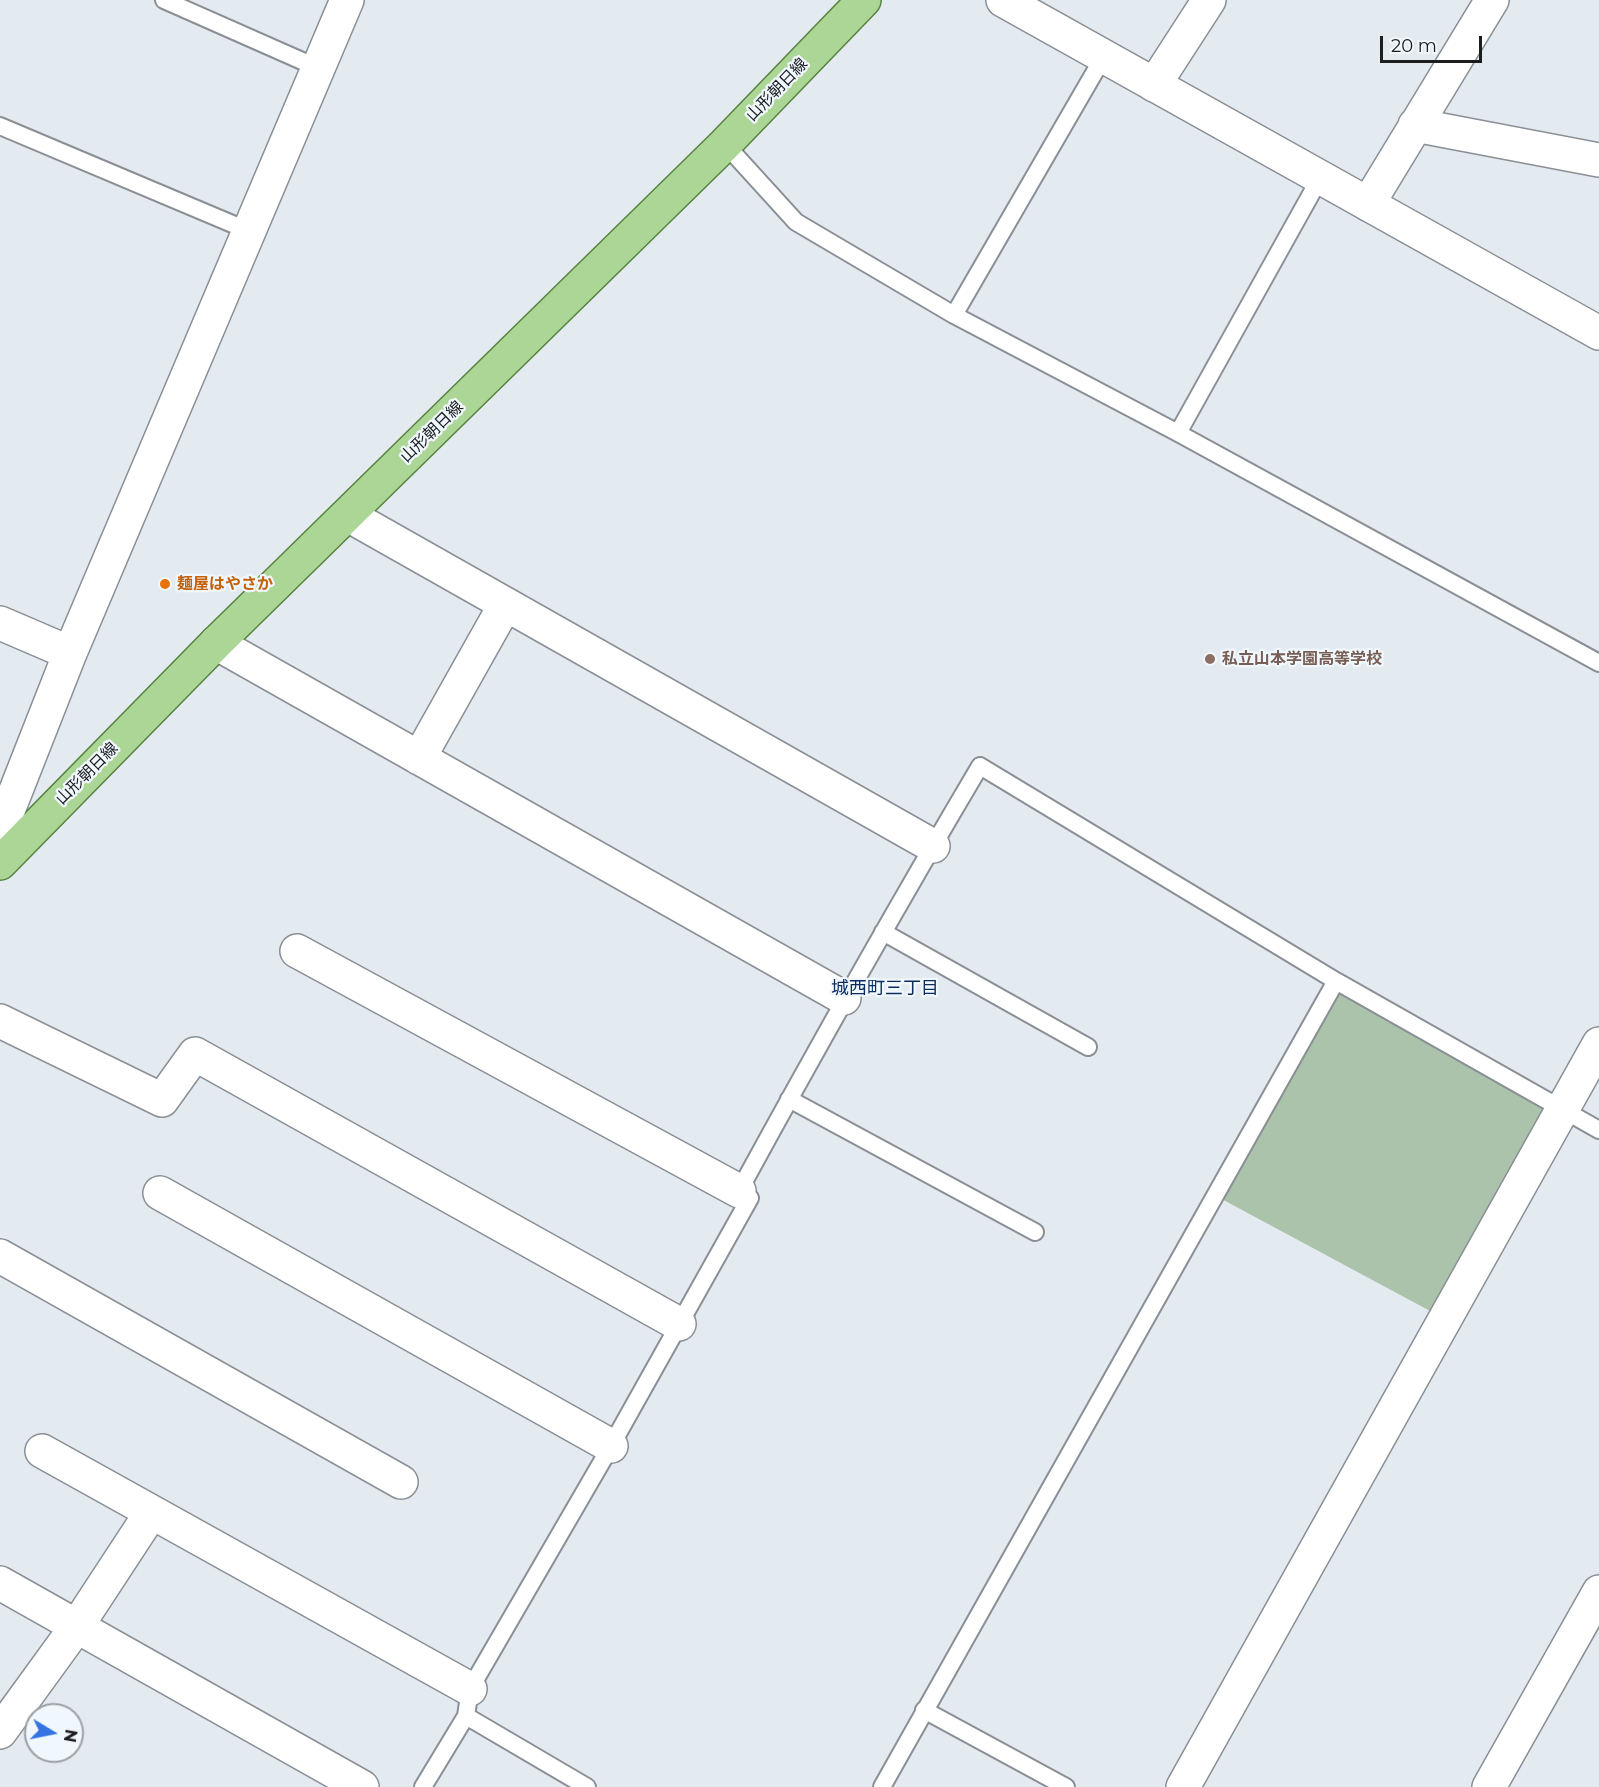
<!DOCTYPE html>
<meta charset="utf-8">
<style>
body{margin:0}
#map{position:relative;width:1599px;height:1787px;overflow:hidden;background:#e3eaf0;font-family:Montserrat,sans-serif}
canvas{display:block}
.north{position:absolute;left:24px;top:1703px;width:60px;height:60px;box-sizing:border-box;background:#f0f7fd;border:2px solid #9ba0a4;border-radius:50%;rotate:100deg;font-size:16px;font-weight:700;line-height:24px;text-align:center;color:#1b1d1f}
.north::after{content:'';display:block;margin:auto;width:21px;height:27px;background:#3374e2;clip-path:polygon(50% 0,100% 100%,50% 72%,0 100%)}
.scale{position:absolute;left:1380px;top:36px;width:102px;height:27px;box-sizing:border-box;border:3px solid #1b1d1f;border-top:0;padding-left:8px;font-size:18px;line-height:21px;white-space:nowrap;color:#1b1d1f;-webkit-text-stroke:4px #f0f7fd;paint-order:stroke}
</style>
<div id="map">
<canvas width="1599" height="1787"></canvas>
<div class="north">N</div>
<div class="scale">20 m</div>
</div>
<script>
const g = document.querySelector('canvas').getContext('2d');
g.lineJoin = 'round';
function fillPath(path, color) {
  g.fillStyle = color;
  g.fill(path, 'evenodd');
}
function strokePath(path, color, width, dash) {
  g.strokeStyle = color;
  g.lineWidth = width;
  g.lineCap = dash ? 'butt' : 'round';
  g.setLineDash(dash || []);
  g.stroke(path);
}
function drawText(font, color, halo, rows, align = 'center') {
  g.font = font + ' Montserrat,"Noto Sans JP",sans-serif';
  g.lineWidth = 4.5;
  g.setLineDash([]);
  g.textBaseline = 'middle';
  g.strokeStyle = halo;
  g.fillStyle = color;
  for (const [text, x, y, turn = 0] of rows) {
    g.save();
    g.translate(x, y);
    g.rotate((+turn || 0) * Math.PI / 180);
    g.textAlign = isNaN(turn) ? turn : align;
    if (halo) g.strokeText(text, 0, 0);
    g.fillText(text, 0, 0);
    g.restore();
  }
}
fillPath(new Path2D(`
 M 1336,981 L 1563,1110 L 1445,1319 L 1216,1196 Z`), '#abc3aa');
const service = new Path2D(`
 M 164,0 L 318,68
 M 0,126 L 249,231
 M 725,144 L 796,222 L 954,315 L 1178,433 L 1599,663
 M 954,315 L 1104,56
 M 1178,433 L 1320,178
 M 883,932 L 1088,1047
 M 789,1099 L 1035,1232
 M 924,1710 L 1066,1787
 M 466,1716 L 587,1787
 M 423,1787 L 466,1716 L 470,1689 L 611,1446 L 750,1198 L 739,1191 C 817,1048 897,906 980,766 L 1336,981
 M 882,1787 L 1336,981 L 1599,1130`);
const minor = new Path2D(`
 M 1154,85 L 1209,0
 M 1415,125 L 1599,160
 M 1368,204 L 1492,0
 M 348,515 L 933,846
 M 0,623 L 70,653
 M 216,643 L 844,998
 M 419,758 L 505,605
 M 0,831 L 70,653 L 347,0
 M 297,951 L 739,1191
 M 0,1021 L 162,1100 L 195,1054 L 679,1324
 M 160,1193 L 611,1446
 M 0,1256 L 401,1482
 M 42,1451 L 470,1689
 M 0,1583 L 362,1787
 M 0,1732 L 77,1626 L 151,1513
 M 1183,1787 L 1599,1044
 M 1489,1787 L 1599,1592`);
const tertiary = new Path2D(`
 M 1003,0 L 1599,333`);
const primary = new Path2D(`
 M 0,863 L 216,643 L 725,144 L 864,0`);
strokePath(service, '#898f95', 20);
strokePath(minor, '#898f95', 36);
strokePath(tertiary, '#898f95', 36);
strokePath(primary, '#56833f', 36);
strokePath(service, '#fff', 16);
strokePath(minor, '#fff', 33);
strokePath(tertiary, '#fff', 33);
strokePath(primary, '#acd696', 33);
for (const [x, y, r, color] of [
 [165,584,6,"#e8710a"],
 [1210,659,6,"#8d6e63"]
]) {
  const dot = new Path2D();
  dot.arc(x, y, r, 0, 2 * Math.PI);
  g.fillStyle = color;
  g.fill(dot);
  strokePath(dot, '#f0f7fd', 2);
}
drawText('16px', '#1b1d1f', '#f0f7fd', [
 ["山形朝日線",777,90,-46],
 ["山形朝日線",432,432,-44],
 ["山形朝日線",87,774,-45]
]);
drawText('bold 16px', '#c56008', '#f0f7fd', [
 ["麺屋はやさか",177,584]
], 'left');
drawText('bold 16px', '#785e54', '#f0f7fd', [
 ["私立山本学園高等学校",1222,659]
], 'left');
drawText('18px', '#0d2d61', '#f0f7fd', [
 ["城西町三丁目",885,989]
]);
</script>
